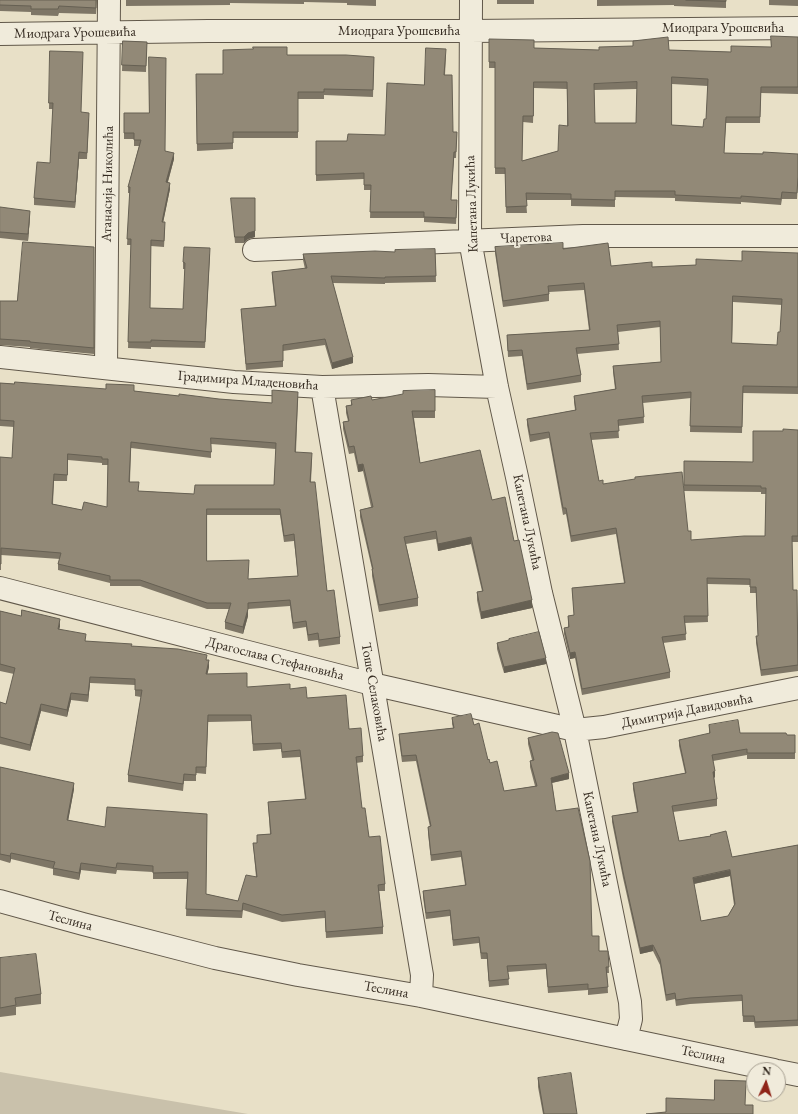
<!DOCTYPE html>
<meta charset="utf-8">
<style>
body{margin:0}
#map{position:relative;width:798px;height:1114px;overflow:hidden;background:#e8e0c7;font-family:"EB Garamond",serif}
canvas{display:block}
.north{position:absolute;left:746px;top:1062px;width:40px;height:40px;box-sizing:border-box;background:#f0ebdb;border:1px solid #a59e90;border-radius:50%;rotate:4deg;font-size:11px;font-weight:700;line-height:16px;text-align:center;color:#342a20}
.north::after{content:'';display:block;margin:auto;width:14px;height:18px;background:#8f2418;clip-path:polygon(50% 0,100% 100%,50% 72%,0 100%)}
</style>
<div id="map">
<canvas width="798" height="1114"></canvas>
<div class="north">N</div>
</div>
<script>
const g = document.querySelector('canvas').getContext('2d');
g.lineJoin = 'round';
function fillPath(path, color) {
  g.fillStyle = color;
  g.fill(path, 'evenodd');
}
function strokePath(path, color, width, dash) {
  g.strokeStyle = color;
  g.lineWidth = width;
  g.lineCap = dash ? 'butt' : 'round';
  g.setLineDash(dash || []);
  g.stroke(path);
}
function drawText(font, color, halo, rows, align = 'center') {
  g.font = font + ' "EB Garamond",serif';
  g.lineWidth = 3.5;
  g.setLineDash([]);
  g.textBaseline = 'middle';
  g.strokeStyle = halo;
  g.fillStyle = color;
  for (const [text, x, y, turn = 0] of rows) {
    g.save();
    g.translate(x, y);
    g.rotate((+turn || 0) * Math.PI / 180);
    g.textAlign = isNaN(turn) ? turn : align;
    if (halo) g.strokeText(text, 0, 0);
    g.fillText(text, 0, 0);
    g.restore();
  }
}
fillPath(new Path2D(`
 M 0,1072 L 248,1114 L 0,1114 Z`), '#c9c1ab');
const minor = new Path2D(`
 M 471,0 L 470,240 L 497,387 L 517,477 L 541,593 L 575,730 L 630,1002 L 631,1019 L 626,1039
 M 0,34 L 208,31 L 470,31 L 798,28
 M 254,250 L 583,236 L 798,236
 M 0,357 L 234,382 L 322,387 L 428,385 L 497,387
 M 106,368 L 109,0
 M 322,387 L 422,975 L 421,996
 M 0,588 L 372,684 L 575,730 L 604,727 L 798,688
 M 0,901 L 83,924 L 215,958 L 298,975 L 421,996 L 774,1070
 M 778,1071 L 798,1075`);
strokePath(minor, '#61584a', 24);
strokePath(minor, '#f0ebdb', 22);
fillPath(new Path2D(`
 M 0,0 L 97,0 L 96,14 L 59,13 L 58,16 L 31,15 L 31,12 L 0,11 Z
 M 126,0 L 376,0 L 376,6 L 347,5 L 347,3 L 304,2 L 304,4 L 230,3 L 230,5 L 126,6 Z
 M 497,0 L 560,0 L 534,0 L 534,4 L 497,4 Z
 M 597,0 L 726,0 L 726,8 L 674,6 L 674,5 L 597,6 Z
 M 769,0 L 798,0 L 798,6 L 769,5 Z
 M 798,37 L 798,94 L 761,93 L 760,123 L 726,123 L 724,153 L 798,154 L 798,183 L 797,199 L 782,199 L 781,205 L 741,202 L 741,204 L 675,201 L 675,198 L 615,197 L 615,207 L 571,206 L 571,200 L 526,200 L 527,213 L 506,213 L 505,174 L 495,174 L 495,68 L 489,68 L 489,39 L 534,48 L 599,50 L 669,50 L 731,52 L 771,47 ZM 672,84 L 708,86 L 706,119 L 703,127 L 672,125 ZM 534,88 L 567,89 L 567,126 L 558,151 L 522,161 L 523,122 L 533,123 ZM 637,89 L 636,123 L 595,123 L 594,90 Z
 M 123,41 L 147,42 L 146,72 L 122,71 Z
 M 50,51 L 81,112 L 89,119 L 87,159 L 79,159 L 75,208 L 34,205 L 34,198 L 50,163 L 53,109 L 49,109 Z
 M 287,55 L 374,57 L 373,97 L 324,95 L 324,99 L 298,99 L 298,138 L 233,138 L 233,149 L 197,151 L 196,74 L 223,74 Z
 M 446,55 L 445,75 L 453,132 L 457,132 L 456,158 L 454,158 L 451,200 L 457,206 L 456,224 L 424,222 L 424,218 L 370,218 L 371,190 L 364,190 L 364,179 L 316,181 L 316,141 L 347,141 L 385,135 L 424,85 Z
 M 124,113 L 174,159 L 168,182 L 170,189 L 163,222 L 165,229 L 164,247 L 151,246 L 150,308 L 183,309 L 185,269 L 183,269 L 183,262 L 210,254 L 205,348 L 151,347 L 151,349 L 128,348 L 131,245 L 127,245 L 130,193 L 128,193 L 128,187 L 139,146 L 134,146 L 134,139 L 124,139 Z
 M 231,198 L 255,237 L 248,239 L 244,243 L 235,243 Z
 M 0,207 L 30,217 L 28,241 L 0,238 Z
 M 94,247 L 94,354 L 30,348 L 30,347 L 0,345 L 0,301 L 17,301 Z
 M 495,247 L 563,249 L 611,266 L 652,267 L 696,265 L 742,261 L 798,253 L 798,394 L 743,393 L 742,433 L 690,432 L 691,398 L 643,403 L 644,423 L 618,426 L 619,438 L 591,440 L 599,481 L 603,484 L 688,531 L 691,540 L 765,536 L 766,494 L 761,494 L 761,492 L 684,491 L 684,461 L 753,462 L 783,431 L 798,430 L 798,542 L 792,542 L 793,590 L 798,644 L 798,671 L 761,676 L 756,643 L 756,636 L 758,636 L 756,593 L 750,593 L 750,585 L 707,584 L 708,622 L 685,623 L 686,640 L 663,643 L 670,672 L 670,678 L 582,695 L 575,658 L 570,659 L 564,634 L 564,628 L 568,627 L 568,616 L 574,615 L 572,588 L 624,583 L 616,534 L 571,542 L 566,514 L 563,515 L 549,438 L 530,442 L 527,425 L 527,419 L 575,410 L 574,402 L 574,396 L 615,389 L 613,372 L 613,366 L 661,362 L 660,327 L 618,332 L 619,350 L 577,354 L 581,375 L 581,382 L 527,390 L 522,356 L 508,357 L 507,335 L 589,330 L 584,290 L 549,292 L 549,301 L 503,307 L 495,253 ZM 733,302 L 782,305 L 780,332 L 777,345 L 732,343 Z
 M 435,249 L 436,282 L 385,283 L 385,284 L 333,283 L 353,363 L 332,369 L 325,345 L 283,351 L 283,367 L 246,370 L 241,309 L 275,306 L 272,278 L 272,272 L 305,269 L 303,260 L 303,254 L 395,252 Z
 M 0,383 L 134,391 L 179,396 L 272,403 L 298,398 L 296,452 L 312,459 L 311,482 L 327,591 L 340,637 L 340,644 L 319,647 L 318,640 L 308,641 L 306,627 L 293,629 L 290,606 L 248,609 L 248,616 L 243,634 L 225,629 L 225,622 L 229,609 L 207,609 L 140,586 L 110,586 L 110,583 L 58,570 L 58,564 L 60,559 L 1,555 L 1,570 L 0,570 L 0,457 L 12,458 L 14,427 L 0,426 ZM 211,444 L 276,449 L 274,485 L 194,494 L 139,491 L 130,482 L 131,448 L 211,458 ZM 68,460 L 102,463 L 102,465 L 108,465 L 107,507 L 82,510 L 53,504 L 54,481 L 67,481 ZM 207,515 L 280,515 L 284,542 L 294,541 L 298,576 L 248,579 L 207,561 Z
 M 435,390 L 435,418 L 414,418 L 420,463 L 492,500 L 514,541 L 532,608 L 481,619 L 477,600 L 477,592 L 482,591 L 471,544 L 438,551 L 436,539 L 406,544 L 418,598 L 418,606 L 379,612 L 372,576 L 372,569 L 360,517 L 360,510 L 371,507 L 363,471 L 358,472 L 354,453 L 349,454 L 343,429 L 343,422 L 348,421 L 346,413 L 346,406 L 351,405 L 351,400 L 372,400 Z
 M 0,611 L 60,626 L 59,629 L 86,641 L 132,646 L 207,660 L 209,667 L 207,674 L 247,687 L 290,689 L 307,698 L 349,729 L 363,756 L 363,762 L 356,763 L 362,808 L 369,837 L 385,884 L 385,891 L 379,891 L 383,927 L 383,934 L 326,938 L 325,918 L 282,922 L 243,910 L 242,918 L 186,916 L 187,879 L 153,879 L 153,872 L 117,870 L 116,874 L 81,870 L 79,880 L 53,875 L 53,869 L 11,859 L 10,863 L 0,860 L 0,767 L 74,789 L 68,820 L 105,827 L 207,814 L 206,894 L 238,901 L 256,877 L 253,843 L 257,843 L 257,835 L 270,834 L 268,802 L 305,799 L 300,757 L 282,758 L 281,749 L 253,751 L 251,721 L 208,722 L 206,774 L 196,773 L 196,781 L 184,781 L 183,791 L 128,782 L 128,775 L 141,697 L 135,696 L 135,685 L 90,683 L 88,702 L 71,700 L 67,717 L 41,711 L 30,751 L 0,744 L 0,702 L 6,704 L 14,674 L 0,671 Z
 M 509,639 L 546,664 L 504,673 L 497,649 L 497,643 L 509,641 Z
 M 452,718 L 474,725 L 488,760 L 504,791 L 535,786 L 530,767 L 530,761 L 532,760 L 528,744 L 528,738 L 569,779 L 552,783 L 556,811 L 592,936 L 599,951 L 608,951 L 609,973 L 607,973 L 608,993 L 588,995 L 588,990 L 548,993 L 546,969 L 508,972 L 509,985 L 489,987 L 487,959 L 481,959 L 479,943 L 453,946 L 450,916 L 426,919 L 423,897 L 423,891 L 465,885 L 461,857 L 431,861 L 428,833 L 428,827 L 430,827 L 416,761 L 402,762 L 399,740 L 399,734 L 453,728 L 452,724 Z
 M 709,725 L 740,733 L 787,735 L 795,735 L 795,759 L 747,759 L 747,755 L 713,761 L 715,777 L 714,778 L 717,799 L 717,806 L 673,812 L 679,841 L 710,836 L 710,835 L 732,857 L 798,845 L 798,1026 L 755,1028 L 754,1022 L 743,1022 L 742,1001 L 690,1004 L 676,1006 L 675,999 L 666,1001 L 660,965 L 653,951 L 640,954 L 623,878 L 612,822 L 612,816 L 637,812 L 633,789 L 633,783 L 685,773 L 679,746 L 679,740 L 709,734 ZM 730,876 L 734,905 L 728,916 L 701,921 L 694,884 Z
 M 0,958 L 41,994 L 41,1004 L 16,1007 L 16,1015 L 0,1017 Z
 M 538,1078 L 577,1114 L 543,1114 L 538,1087 Z`), '#7e7666');
fillPath(new Path2D(`
 M 79,152 L 79,159 L 75,208 L 75,202 Z
 M 174,153 L 174,159 L 166,188 L 166,182 Z
 M 170,183 L 170,189 L 162,228 L 162,222 Z
 M 255,198 L 255,237 L 248,239 L 244,243 L 244,237 Z
 M 30,211 L 30,217 L 28,241 L 28,234 Z
 M 353,357 L 353,363 L 332,369 L 332,363 Z
 M 363,464 L 363,471 L 358,472 L 358,465 Z
 M 471,537 L 471,544 L 438,551 L 438,544 Z
 M 532,600 L 532,608 L 481,619 L 481,612 Z
 M 248,609 L 248,616 L 243,634 L 243,627 Z
 M 60,619 L 60,626 L 58,635 L 58,629 Z
 M 575,652 L 575,658 L 570,659 L 570,653 Z
 M 546,658 L 546,664 L 504,673 L 504,667 Z
 M 209,660 L 209,667 L 206,681 L 206,674 Z
 M 90,677 L 90,683 L 88,702 L 88,695 Z
 M 71,693 L 71,700 L 67,717 L 67,710 Z
 M 41,704 L 41,711 L 30,751 L 30,745 Z
 M 715,771 L 715,777 L 713,778 L 713,772 Z
 M 569,773 L 569,779 L 551,783 L 551,778 Z
 M 74,783 L 74,789 L 67,827 L 67,820 Z
 M 11,853 L 11,859 L 10,863 L 10,856 Z
 M 81,863 L 81,870 L 79,880 L 79,873 Z
 M 730,870 L 730,876 L 693,884 L 693,878 Z
 M 653,945 L 653,951 L 640,954 L 640,948 Z`), '#666053');
const building = new Path2D(`
 M 0,0 L 96,0 L 96,8 L 59,6 L 58,9 L 31,9 L 31,6 L 0,5 Z
 M 686,0 L 726,0 L 726,1 Z
 M 771,36 L 798,37 L 798,87 L 761,87 L 760,117 L 726,117 L 724,153 L 763,154 L 763,152 L 798,154 L 798,177 L 797,193 L 782,192 L 781,199 L 741,196 L 741,198 L 675,195 L 675,191 L 615,191 L 615,200 L 571,199 L 571,194 L 526,193 L 527,206 L 506,207 L 505,168 L 495,168 L 495,62 L 489,62 L 489,39 L 534,40 L 534,48 L 599,50 L 599,47 L 633,46 L 633,41 L 668,37 L 669,50 L 731,52 L 731,46 L 771,47 ZM 672,77 L 708,79 L 706,119 L 704,119 L 703,127 L 672,125 ZM 534,82 L 567,82 L 568,126 L 559,125 L 558,151 L 522,161 L 523,116 L 533,116 ZM 637,82 L 636,123 L 595,123 L 594,84 Z
 M 123,41 L 147,42 L 146,66 L 122,65 Z
 M 253,47 L 287,47 L 287,55 L 346,55 L 374,57 L 373,90 L 324,89 L 324,92 L 298,92 L 298,132 L 233,132 L 233,143 L 197,144 L 196,74 L 223,74 L 223,50 L 253,49 Z
 M 426,48 L 446,49 L 444,75 L 452,75 L 453,132 L 457,132 L 456,152 L 454,152 L 451,200 L 457,200 L 456,218 L 424,217 L 424,212 L 370,212 L 371,185 L 364,185 L 364,173 L 316,175 L 316,141 L 347,141 L 348,134 L 385,135 L 387,83 L 424,85 Z
 M 50,51 L 83,52 L 81,112 L 89,113 L 87,153 L 79,152 L 75,202 L 34,198 L 37,162 L 50,163 L 53,103 L 49,103 Z
 M 149,57 L 166,58 L 165,151 L 174,153 L 166,182 L 170,183 L 162,222 L 165,222 L 164,241 L 151,240 L 150,308 L 183,309 L 185,263 L 183,262 L 184,247 L 210,248 L 205,342 L 151,340 L 151,342 L 128,342 L 131,239 L 127,239 L 130,187 L 128,187 L 141,140 L 134,140 L 134,133 L 124,133 L 124,113 L 149,113 Z
 M 231,198 L 255,198 L 255,231 L 248,233 L 244,237 L 235,237 Z
 M 0,207 L 30,211 L 28,234 L 0,232 Z
 M 23,242 L 94,247 L 94,348 L 30,342 L 30,341 L 0,339 L 0,301 L 17,301 Z
 M 563,243 L 563,249 L 608,243 L 611,266 L 652,262 L 652,267 L 696,265 L 696,259 L 742,261 L 742,251 L 798,253 L 798,387 L 743,386 L 742,427 L 690,426 L 691,392 L 642,396 L 644,417 L 618,420 L 619,431 L 590,433 L 599,481 L 603,480 L 603,484 L 635,479 L 635,477 L 682,472 L 688,531 L 691,531 L 691,540 L 744,536 L 765,536 L 766,488 L 761,488 L 761,486 L 684,485 L 684,461 L 753,462 L 753,431 L 783,431 L 783,429 L 798,430 L 798,536 L 792,536 L 793,590 L 797,590 L 798,665 L 761,670 L 756,636 L 758,636 L 756,587 L 750,587 L 750,579 L 707,578 L 708,616 L 684,616 L 686,634 L 662,637 L 670,672 L 582,689 L 575,652 L 570,653 L 564,628 L 569,627 L 568,616 L 574,615 L 572,588 L 625,583 L 616,528 L 571,536 L 566,508 L 563,508 L 549,432 L 530,435 L 527,419 L 576,410 L 574,396 L 616,389 L 613,366 L 661,362 L 660,321 L 617,325 L 619,344 L 576,348 L 581,375 L 527,384 L 522,350 L 508,351 L 507,335 L 590,330 L 584,283 L 548,286 L 549,294 L 503,301 L 495,247 ZM 733,296 L 782,299 L 780,332 L 778,332 L 777,345 L 732,343 Z
 M 435,249 L 436,276 L 385,277 L 385,278 L 331,276 L 353,357 L 332,363 L 325,339 L 283,345 L 283,361 L 246,364 L 241,309 L 276,306 L 272,272 L 307,268 L 303,254 L 375,251 L 395,252 L 395,250 Z
 M 15,382 L 106,389 L 106,384 L 134,385 L 134,391 L 179,396 L 179,394 L 219,399 L 272,403 L 272,390 L 298,392 L 295,452 L 312,453 L 310,482 L 315,482 L 327,591 L 334,590 L 340,637 L 319,640 L 318,633 L 308,635 L 306,621 L 293,623 L 290,600 L 248,603 L 248,609 L 243,627 L 225,622 L 231,603 L 207,603 L 140,580 L 110,580 L 110,576 L 58,564 L 61,553 L 1,548 L 1,564 L 0,564 L 0,457 L 12,458 L 14,421 L 0,420 L 0,383 L 14,384 ZM 211,438 L 276,443 L 274,485 L 195,485 L 194,494 L 138,491 L 139,482 L 129,482 L 131,442 L 211,452 ZM 68,454 L 102,457 L 102,459 L 108,459 L 107,507 L 84,502 L 82,510 L 52,504 L 54,474 L 67,475 ZM 207,509 L 280,509 L 284,536 L 294,534 L 298,576 L 248,579 L 249,560 L 207,561 Z
 M 435,390 L 435,411 L 412,411 L 420,463 L 480,450 L 492,500 L 505,497 L 514,541 L 519,540 L 532,600 L 481,612 L 477,592 L 483,591 L 471,537 L 438,544 L 436,531 L 404,537 L 418,598 L 379,605 L 372,569 L 373,569 L 360,510 L 373,507 L 363,464 L 358,465 L 354,446 L 349,447 L 343,422 L 349,421 L 346,406 L 352,405 L 351,400 L 371,396 L 372,400 L 403,394 L 403,391 Z
 M 22,610 L 60,619 L 58,629 L 86,634 L 85,641 L 132,644 L 131,646 L 178,649 L 207,655 L 206,660 L 209,660 L 206,674 L 247,673 L 247,687 L 290,684 L 290,689 L 306,687 L 307,698 L 346,695 L 349,729 L 361,728 L 363,756 L 356,757 L 362,808 L 365,808 L 369,837 L 380,836 L 385,884 L 378,885 L 383,927 L 326,932 L 325,911 L 282,915 L 243,903 L 242,911 L 186,909 L 188,872 L 153,873 L 153,866 L 117,863 L 116,868 L 81,863 L 79,873 L 53,868 L 55,862 L 11,853 L 10,856 L 0,854 L 0,767 L 74,783 L 67,820 L 105,827 L 107,807 L 207,814 L 206,894 L 238,901 L 246,875 L 257,877 L 253,843 L 257,843 L 257,835 L 271,834 L 268,802 L 306,799 L 300,750 L 282,752 L 281,743 L 253,744 L 251,715 L 208,715 L 206,767 L 196,767 L 196,775 L 184,774 L 183,784 L 128,775 L 142,690 L 135,690 L 135,679 L 90,677 L 88,695 L 71,693 L 67,710 L 41,704 L 30,745 L 0,737 L 0,702 L 6,704 L 15,668 L 0,664 L 0,611 L 21,616 Z
 M 539,632 L 546,658 L 504,667 L 497,643 L 509,640 L 509,639 Z
 M 471,714 L 474,725 L 479,723 L 488,760 L 489,759 L 490,763 L 497,761 L 504,791 L 537,786 L 530,761 L 534,760 L 528,738 L 552,732 L 558,733 L 569,773 L 551,778 L 556,811 L 578,808 L 590,861 L 592,936 L 599,936 L 599,951 L 608,951 L 609,967 L 606,967 L 608,987 L 588,989 L 588,984 L 548,987 L 546,964 L 507,966 L 509,979 L 489,981 L 487,953 L 481,953 L 479,937 L 453,940 L 450,910 L 426,913 L 423,891 L 466,885 L 461,851 L 431,855 L 428,827 L 431,826 L 416,755 L 402,756 L 399,734 L 454,728 L 452,718 Z
 M 738,720 L 740,733 L 786,733 L 787,735 L 795,735 L 795,753 L 747,753 L 747,749 L 712,755 L 715,771 L 713,772 L 717,799 L 672,806 L 679,841 L 711,836 L 710,835 L 726,831 L 732,857 L 798,845 L 798,1020 L 755,1022 L 754,1016 L 743,1016 L 742,995 L 690,998 L 676,1000 L 675,993 L 666,995 L 660,959 L 653,945 L 640,948 L 623,872 L 612,816 L 638,812 L 633,783 L 686,773 L 679,740 L 710,733 L 709,725 ZM 730,870 L 735,904 L 728,916 L 701,921 L 693,878 Z
 M 36,954 L 41,994 L 15,998 L 16,1005 L 0,1008 L 0,958 Z
 M 571,1073 L 577,1114 L 544,1114 L 538,1078 Z
 M 715,1080 L 746,1081 L 745,1105 L 753,1105 L 753,1114 L 646,1114 L 666,1112 L 666,1098 L 714,1100 Z`);
fillPath(building, '#928977');
strokePath(building, '#666053', 1);
drawText('14px', '#342a20', '#f0ebdb', [
 ["Миодрага Урошевића",723,28],
 ["Миодрага Урошевића",399,31],
 ["Миодрага Урошевића",75,33,-1],
 ["Атанасија Николића",108,184,-89],
 ["Капетана Лукића",472,204,-92],
 ["Чаретова",526,238,-2],
 ["Градимира Младеновића",248,381,4],
 ["Капетана Лукића",527,522,78],
 ["Драгослава Стефановића",275,659,14],
 ["Тоше Селаковића",374,692,80],
 ["Димитрија Давидовића",687,711,-11],
 ["Капетана Лукића",597,839,78],
 ["Теслина",70,921,15],
 ["Теслина",386,990,10],
 ["Теслина",703,1055,12]
]);
</script>
